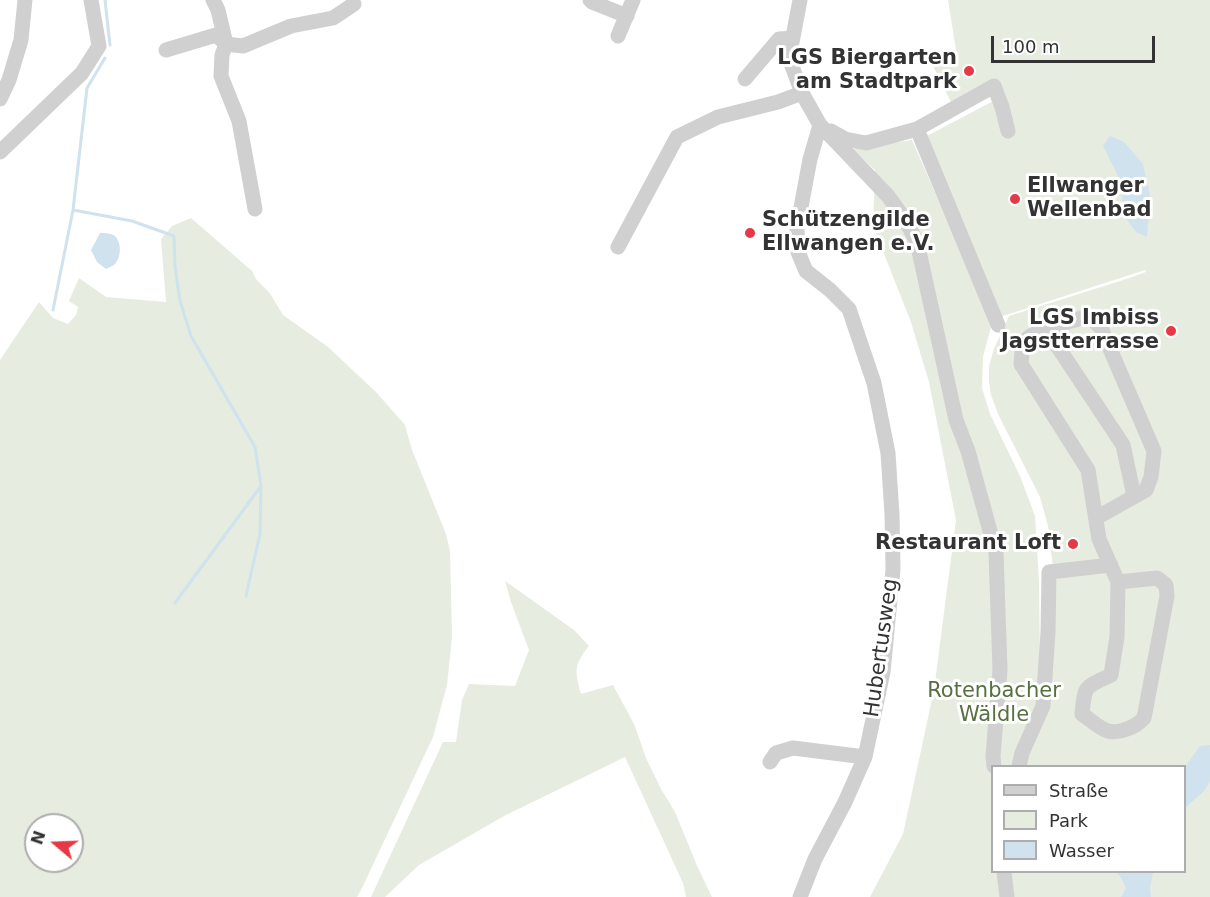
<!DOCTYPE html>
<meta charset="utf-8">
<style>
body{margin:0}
#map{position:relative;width:1210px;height:897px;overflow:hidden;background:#fff;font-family:"DejaVu Sans",sans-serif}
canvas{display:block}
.legend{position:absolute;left:991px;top:765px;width:195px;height:108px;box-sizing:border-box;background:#fff;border:2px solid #adadad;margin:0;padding:8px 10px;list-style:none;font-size:18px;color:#333}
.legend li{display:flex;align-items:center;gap:12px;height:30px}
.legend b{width:30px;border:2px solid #adadad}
.north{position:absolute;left:24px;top:813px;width:60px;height:60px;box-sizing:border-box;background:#fff;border:2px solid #adadad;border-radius:50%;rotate:289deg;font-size:16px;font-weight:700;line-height:24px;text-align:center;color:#333}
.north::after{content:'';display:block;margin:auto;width:21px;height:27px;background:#e63946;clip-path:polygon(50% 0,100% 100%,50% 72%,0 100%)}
.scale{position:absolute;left:991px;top:36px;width:164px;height:27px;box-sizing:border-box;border:3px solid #333;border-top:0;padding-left:8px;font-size:18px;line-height:21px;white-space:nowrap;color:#333;-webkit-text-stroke:4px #fff;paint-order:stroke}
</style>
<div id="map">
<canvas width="1210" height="897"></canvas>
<ul class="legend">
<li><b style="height:8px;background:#d0d0d0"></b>Straße</li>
<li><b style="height:16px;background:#e6ecdf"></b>Park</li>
<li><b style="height:16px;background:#cfe2ee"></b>Wasser</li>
</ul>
<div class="north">N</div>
<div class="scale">100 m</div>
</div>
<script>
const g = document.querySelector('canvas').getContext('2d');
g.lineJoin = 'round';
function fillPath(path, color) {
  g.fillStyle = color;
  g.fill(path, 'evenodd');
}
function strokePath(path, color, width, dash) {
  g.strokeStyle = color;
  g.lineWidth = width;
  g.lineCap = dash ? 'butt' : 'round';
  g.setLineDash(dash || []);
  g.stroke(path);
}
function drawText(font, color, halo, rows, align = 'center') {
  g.font = font + ' "DejaVu Sans",sans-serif';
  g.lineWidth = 6;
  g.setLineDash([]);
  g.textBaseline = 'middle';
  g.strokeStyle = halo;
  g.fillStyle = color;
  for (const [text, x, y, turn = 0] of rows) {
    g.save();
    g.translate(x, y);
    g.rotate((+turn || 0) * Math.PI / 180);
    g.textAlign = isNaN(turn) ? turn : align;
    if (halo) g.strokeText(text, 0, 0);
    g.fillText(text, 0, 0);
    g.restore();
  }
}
fillPath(new Path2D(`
 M 948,0 L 1210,0 L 1210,897 L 870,897 L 903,834 L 934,690 L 956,520 L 929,382 L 911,322 L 873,226 L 875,170 L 852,149 L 912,140 L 992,323 L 983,357 L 982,388 L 990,414 L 1020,476 L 1035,516 L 1039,582 L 1040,663 L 1053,568 L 1048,526 L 1040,497 L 998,414 L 991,395 L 989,381 L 989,366 L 994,349 L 1009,316 L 1120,281 L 1146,272 L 1145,270 L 1000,317 L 921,139 L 999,98 L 1003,92 L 951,102 L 927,54 L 956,50 ZM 992,766 L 1184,766 L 1184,872 L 992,872 Z
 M 191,218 L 252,271 L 256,279 L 269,292 L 283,315 L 328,347 L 376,392 L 405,425 L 412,450 L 446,534 L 450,551 L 452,637 L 447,685 L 433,737 L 362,888 L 357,897 L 0,897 L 0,360 L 39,302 L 53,318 L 68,324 L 76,315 L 78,307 L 69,301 L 79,278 L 106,297 L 166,302 L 161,239 L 172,226 ZM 36,825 L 72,825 L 72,861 L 36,861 Z
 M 505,581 L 574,630 L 589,646 C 573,666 575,671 581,694 L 613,685 L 634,724 L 646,758 L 661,789 L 675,812 L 698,868 L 712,897 L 686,897 L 683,883 L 625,757 L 504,816 L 419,865 L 385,897 L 371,897 L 443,742 L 456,742 L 462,700 L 469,684 L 515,686 L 529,650 L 511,602 Z`), '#e6ecdf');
fillPath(new Path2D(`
 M 1110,136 L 1124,142 L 1143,164 L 1150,196 L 1147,237 L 1136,232 L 1124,216 L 1121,182 L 1103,146 Z
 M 100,233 C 105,233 111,233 115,236 C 122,243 121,257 115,264 C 113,266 108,268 106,269 L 97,262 L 91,250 Z
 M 1210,745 L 1210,781 L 1205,790 L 1185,808 L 1185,767 L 1200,746 Z
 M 1117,872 L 1153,872 L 1150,888 L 1151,897 L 1121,897 L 1126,888 L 1121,878 Z`), '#cfe2ee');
strokePath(new Path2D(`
 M 105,0 L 110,45
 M 73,210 L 132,221 L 174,236 L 175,267 L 180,301 L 191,336 L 255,447 L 261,486 L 260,534 L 246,596
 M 53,310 L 73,210 L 87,88 L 105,58
 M 175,603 L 261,486`), '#cfe2ee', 3);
strokePath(new Path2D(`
 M 213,0 L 218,10 L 226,44 L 222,55 L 221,76 L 239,121 L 255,209
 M 590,0 L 592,2 L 627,16
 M 800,0 L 789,58 L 802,93 L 820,125 L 888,196 L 904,218 L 917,242 L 956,420 L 968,451 L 996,553 L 1000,670 L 993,756 L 994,766
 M 618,36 L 633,0
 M 166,50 L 216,35 L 226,44 L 243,46 L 291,26 L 333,18 L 354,4
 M 745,79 L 779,39 L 793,38
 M 0,99 L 9,80 L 21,40 L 25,0
 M 917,129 L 998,325
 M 831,131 L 845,139 L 866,143 L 917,129 L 994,86 L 1002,107 L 1008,131
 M 0,152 L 82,73 L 99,46 L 91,0
 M 618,247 L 677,137 L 718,117 L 778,102 L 802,93
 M 1046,329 L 1123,445 L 1134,496
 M 1096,518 L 1146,490 L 1151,477 L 1154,451 L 1101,328 L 1093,320 L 1085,317 C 1072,321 1033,330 1026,340 C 1021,347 1022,356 1021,364 L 1088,470 L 1099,539 L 1118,582 L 1117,637 L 1111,675 C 1084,688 1085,684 1082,714 C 1099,726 1106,737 1127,729 C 1135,726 1138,724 1144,718 L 1167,596 L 1166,585 L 1157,578 L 1118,582
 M 770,762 L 776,753 L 793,748 L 865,757
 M 1019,766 L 1022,753 L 1043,706 L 1048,632 L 1049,572 L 1111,565
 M 1004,872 L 1007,897
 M 800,897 L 815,859 L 845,802 L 865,757 L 883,672 L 893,569 L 892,514 L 888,453 L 874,383 L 849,309 L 830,290 L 806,271 L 798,252 L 797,229 L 810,159 L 820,125`), '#d0d0d0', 15);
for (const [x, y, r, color] of [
 [969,71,6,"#e63946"],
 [1015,199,6,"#e63946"],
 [750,233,6,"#e63946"],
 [1171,331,6,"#e63946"],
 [1073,544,6,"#e63946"]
]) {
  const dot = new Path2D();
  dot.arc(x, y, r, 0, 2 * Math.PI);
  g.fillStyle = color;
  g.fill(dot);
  strokePath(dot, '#fff', 2);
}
drawText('bold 21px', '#333', '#fff', [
 ["LGS Biergarten",957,59],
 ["am Stadtpark",957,83],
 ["Ellwanger",1027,187,"left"],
 ["Wellenbad",1027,211,"left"],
 ["Schützengilde",762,221,"left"],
 ["Ellwangen e.V.",762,245,"left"],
 ["LGS Imbiss",1159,319],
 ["Jagstterrasse",1159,343],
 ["Restaurant Loft",1061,544]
], 'right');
drawText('21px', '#333', '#fff', [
 ["Hubertusweg",882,648,-82]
]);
drawText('21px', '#56703f', '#fff', [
 ["Rotenbacher",994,692],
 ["Wäldle",994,716]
]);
</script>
